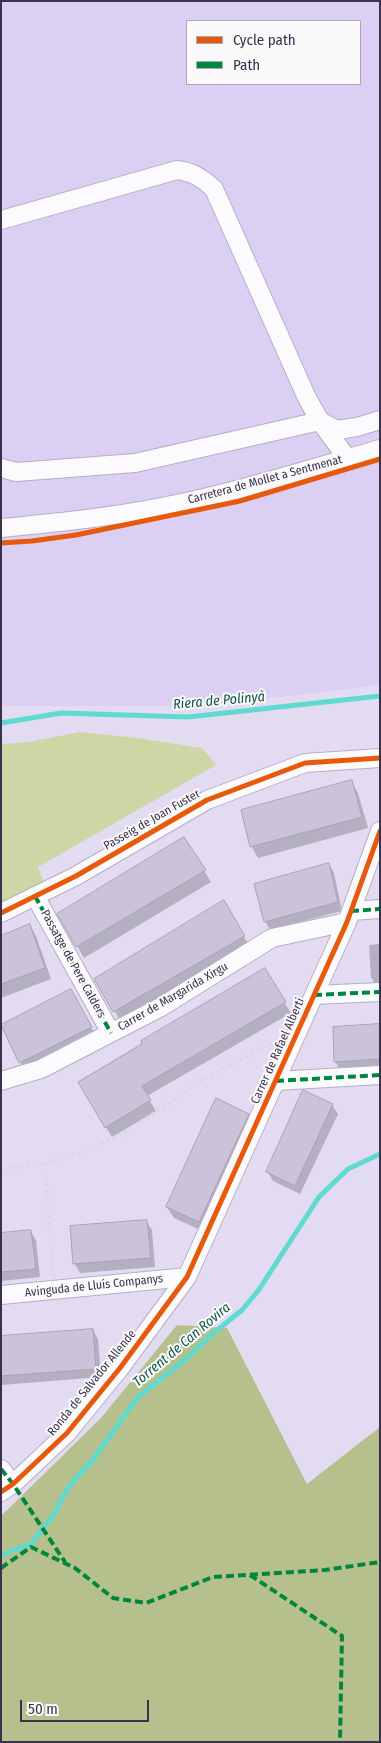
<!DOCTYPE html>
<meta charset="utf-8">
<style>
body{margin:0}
#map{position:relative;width:381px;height:1743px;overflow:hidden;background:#e2dbf2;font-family:"Fira Sans Condensed",sans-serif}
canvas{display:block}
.frame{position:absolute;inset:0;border:2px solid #3b314d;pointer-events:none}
.legend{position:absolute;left:186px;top:20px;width:175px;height:65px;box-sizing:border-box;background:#fafafa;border:1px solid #aeaab5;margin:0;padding:6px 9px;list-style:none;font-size:15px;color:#3b314d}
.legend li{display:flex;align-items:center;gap:10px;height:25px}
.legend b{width:25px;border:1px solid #aeaab5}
.scale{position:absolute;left:20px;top:1700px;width:129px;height:22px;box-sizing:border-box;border:2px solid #3b314d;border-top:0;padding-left:6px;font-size:15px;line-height:18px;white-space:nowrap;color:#3b314d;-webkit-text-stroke:4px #fafafa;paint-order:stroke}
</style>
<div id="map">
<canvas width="381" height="1743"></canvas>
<div class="frame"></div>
<ul class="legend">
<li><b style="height:6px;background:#e8590c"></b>Cycle path</li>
<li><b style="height:6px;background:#00873e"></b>Path</li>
</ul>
<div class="scale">50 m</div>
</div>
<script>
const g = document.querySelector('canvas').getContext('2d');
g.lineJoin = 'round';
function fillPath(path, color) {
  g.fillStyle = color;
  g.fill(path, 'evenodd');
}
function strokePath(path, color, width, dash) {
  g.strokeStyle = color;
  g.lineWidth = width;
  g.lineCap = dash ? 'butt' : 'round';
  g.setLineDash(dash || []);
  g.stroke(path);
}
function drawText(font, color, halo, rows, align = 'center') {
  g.font = font + ' "Fira Sans Condensed",sans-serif';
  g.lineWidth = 4;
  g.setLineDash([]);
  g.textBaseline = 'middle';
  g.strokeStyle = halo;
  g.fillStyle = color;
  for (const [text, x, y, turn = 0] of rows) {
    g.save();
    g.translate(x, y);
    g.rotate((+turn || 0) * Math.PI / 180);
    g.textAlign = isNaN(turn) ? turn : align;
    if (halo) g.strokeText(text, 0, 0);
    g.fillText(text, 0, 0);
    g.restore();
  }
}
fillPath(new Path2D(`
 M 1,1 L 380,1 L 380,685 L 205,706 L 1,706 ZM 187,21 L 360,21 L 360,84 L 187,84 Z`), '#dbcff3');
fillPath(new Path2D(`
 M 81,732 L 137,738 L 202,748 L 216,765 L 38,867 L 44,884 L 1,904 L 1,744 L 28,742 Z`), '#cdd7a6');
fillPath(new Path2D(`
 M 177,1325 L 227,1328 L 307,1484 L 380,1427 L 380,1742 L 1,1742 L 1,1516 L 101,1418 Z`), '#b6c08d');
fillPath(new Path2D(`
 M 351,782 L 358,793 L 368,828 L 258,858 L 252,847 L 243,810 Z
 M 184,838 L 211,882 L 84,958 L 59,914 Z
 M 329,864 L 334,873 L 342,911 L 270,930 L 265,921 Z
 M 223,902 L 250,947 L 121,1022 L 96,979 Z
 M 30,926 L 36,936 L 51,979 L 1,998 L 1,937 Z
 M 380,944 L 380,985 L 376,986 L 371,977 L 369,945 Z
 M 264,969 L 291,1013 L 147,1096 L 156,1111 L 112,1137 L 79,1082 Z
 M 71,991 L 96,1036 L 25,1071 L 20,1062 Z
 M 380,1026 L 380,1068 L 340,1070 L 335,1061 Z
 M 332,1105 L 338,1114 L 300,1194 L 273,1181 L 268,1172 Z
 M 248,1115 L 254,1126 L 205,1232 L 174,1218 L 167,1207 Z
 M 146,1221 L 152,1230 L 155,1267 L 80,1273 L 75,1264 L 72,1227 Z
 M 31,1232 L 36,1240 L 40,1277 L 1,1281 L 1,1234 Z
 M 93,1330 L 98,1339 L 101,1377 L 1,1385 L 1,1337 Z`), '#0003');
strokePath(new Path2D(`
 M 1,723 L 61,713 L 188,717 L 380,696
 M 1,1555 L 31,1544 L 55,1513 L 63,1496 L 76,1478 L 92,1461 L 137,1398 L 187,1358 L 210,1336 L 242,1310 L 258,1291 L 319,1197 L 348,1169 L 380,1154`), '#5fdacf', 5);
const building = new Path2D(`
 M 352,780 L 362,817 L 250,847 L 241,810 Z
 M 184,837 L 206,870 L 76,947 L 57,914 Z
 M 329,863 L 338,902 L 264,922 L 254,884 Z
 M 224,900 L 245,936 L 113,1012 L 94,979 Z
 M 30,924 L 45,968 L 1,984 L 1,936 Z
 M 265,968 L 286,1002 L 142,1086 L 151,1100 L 105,1128 L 78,1082 L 142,1044 L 141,1041 Z
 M 71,989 L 92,1027 L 19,1063 L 1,1025 Z
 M 380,1024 L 380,1059 L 334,1062 L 333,1027 Z
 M 303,1090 L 333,1104 L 295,1186 L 266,1172 Z
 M 216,1098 L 249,1114 L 199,1222 L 166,1207 Z
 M 147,1220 L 151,1258 L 73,1264 L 70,1226 Z
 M 31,1230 L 36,1269 L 1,1272 L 1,1233 Z
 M 93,1329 L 96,1369 L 1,1376 L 1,1336 Z`);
fillPath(building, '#cac3da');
strokePath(building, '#a9a1b8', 1);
const minor = new Path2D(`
 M 1,220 L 177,170 C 193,172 202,178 214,189 L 307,398 L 320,421 L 347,458
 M 1,468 L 16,472 L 135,463 L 320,421 L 337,430 L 357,427 L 380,420
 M 1,528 C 53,523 105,518 156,508 C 232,494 306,470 380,449
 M 35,896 L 111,1033
 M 351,911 L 380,909
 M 1,913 L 76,876 L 207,800 L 305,763 L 380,758
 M 314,995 L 380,992
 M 1,1081 L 41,1069 L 161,1007 L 272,938 L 347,922
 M 276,1081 L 380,1075
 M 1,1295 L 187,1277
 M 1,1469 L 13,1484
 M 1,1492 L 13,1484 L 67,1433 L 120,1368 L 187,1277 L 347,922 L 380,831`);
strokePath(minor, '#b6aec5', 20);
strokePath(new Path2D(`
 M 45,1164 L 53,1275
 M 1,1169 L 45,1164 L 81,1153 L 124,1133 L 199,1082 L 273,1042`), '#dad7de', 3, [2.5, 4]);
strokePath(minor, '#fbfafd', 18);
strokePath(new Path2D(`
 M 35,896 L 111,1033
 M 351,911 L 380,909
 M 314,995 L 380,992
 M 276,1081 L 380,1075
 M 1,1469 L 13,1484 L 65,1562
 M 1,1568 L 31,1547 L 75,1568 L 113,1598 L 146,1603 L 213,1577 L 325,1570 L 380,1562
 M 250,1575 L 342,1636 L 340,1742`), '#00873e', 4, [8, 4]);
strokePath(new Path2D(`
 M 1,543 L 32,541 L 76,535 L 240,501 L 380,459
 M 1,913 L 76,876 L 207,800 L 305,763 L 380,758
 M 1,1492 L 13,1484 L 67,1433 L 120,1368 L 187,1277 L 347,922 L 380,831`), '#e8590c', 5);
drawText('12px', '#3b314d', '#fafafa', [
 ["Carretera de Mollet a Sentmenat",265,480,-15],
 ["Passeig de Joan Fuster",152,820,-30],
 ["Passatge de Pere Calders",73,964,61],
 ["Carrer de Margarida Xirgu",173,997,-30],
 ["Carrer de Rafael Alberti",278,1051,-66],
 ["Avinguda de Lluís Companys",94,1286,-6],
 ["Ronda de Salvador Allende",92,1383,-51]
]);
drawText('italic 14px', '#0f544a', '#fafafa', [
 ["Riera de Polinyà",219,701,-5],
 ["Torrent de Can Rovira",182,1345,-40]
]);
</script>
